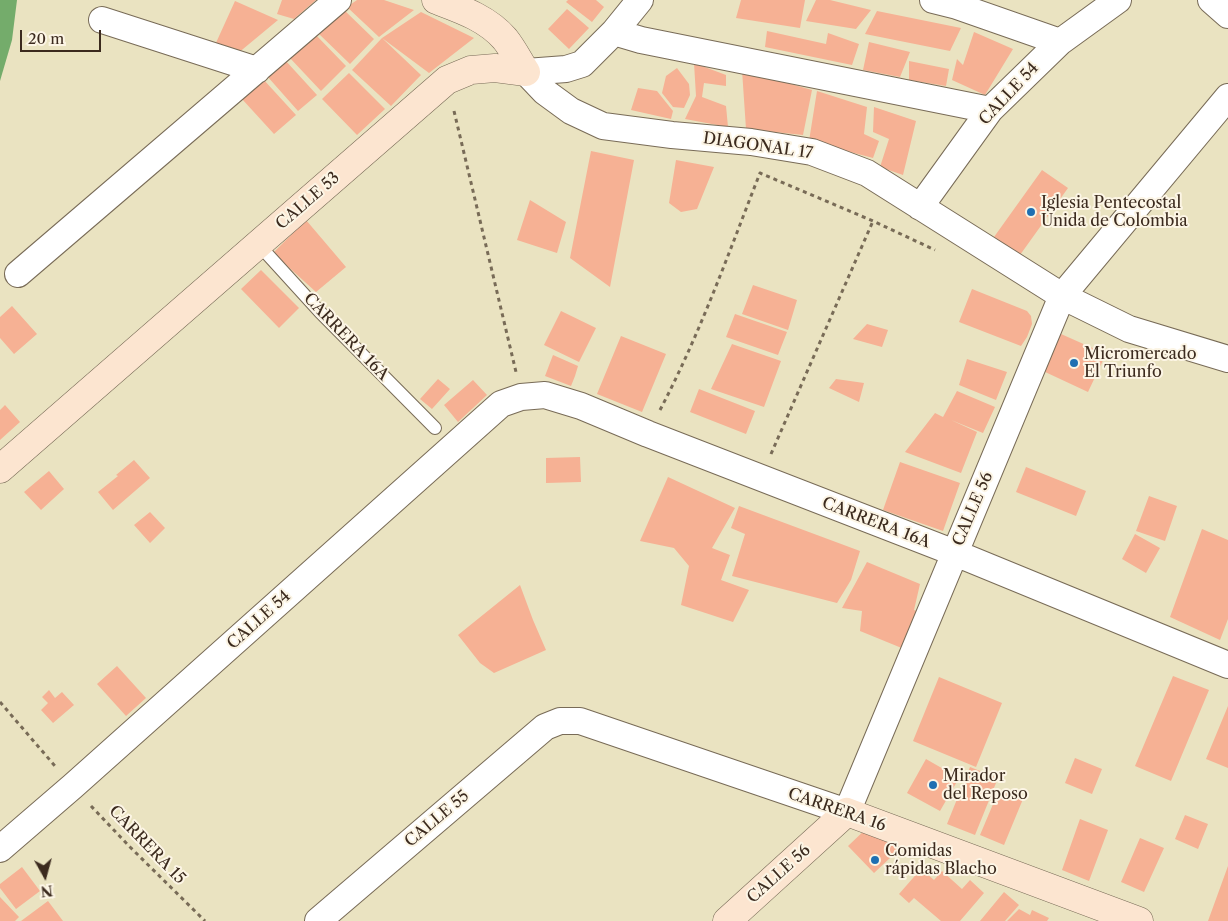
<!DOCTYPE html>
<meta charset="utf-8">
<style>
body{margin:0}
#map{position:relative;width:1228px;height:921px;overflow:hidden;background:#eae3c1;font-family:"Libre Caslon Text",serif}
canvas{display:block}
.north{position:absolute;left:20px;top:851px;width:50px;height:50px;-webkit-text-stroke:4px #fcf5e5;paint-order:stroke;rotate:173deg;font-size:14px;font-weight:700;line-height:20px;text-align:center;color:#3b2a1e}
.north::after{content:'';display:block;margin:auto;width:18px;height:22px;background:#3b2a1e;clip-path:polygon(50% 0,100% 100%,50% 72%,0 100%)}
.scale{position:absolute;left:20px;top:30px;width:81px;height:22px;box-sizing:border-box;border:2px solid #3b2a1e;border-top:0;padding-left:6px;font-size:15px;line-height:18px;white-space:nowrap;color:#3b2a1e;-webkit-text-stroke:4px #fcf5e5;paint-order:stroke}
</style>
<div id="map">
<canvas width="1228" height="921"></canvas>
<div class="north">N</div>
<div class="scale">20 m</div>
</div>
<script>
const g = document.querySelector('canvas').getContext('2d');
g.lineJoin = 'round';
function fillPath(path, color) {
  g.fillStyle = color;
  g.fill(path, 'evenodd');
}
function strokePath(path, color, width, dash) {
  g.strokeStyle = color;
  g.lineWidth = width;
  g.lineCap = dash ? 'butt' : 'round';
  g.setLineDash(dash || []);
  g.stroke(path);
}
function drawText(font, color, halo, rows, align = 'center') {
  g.font = font + ' "Libre Caslon Text",serif';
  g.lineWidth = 4;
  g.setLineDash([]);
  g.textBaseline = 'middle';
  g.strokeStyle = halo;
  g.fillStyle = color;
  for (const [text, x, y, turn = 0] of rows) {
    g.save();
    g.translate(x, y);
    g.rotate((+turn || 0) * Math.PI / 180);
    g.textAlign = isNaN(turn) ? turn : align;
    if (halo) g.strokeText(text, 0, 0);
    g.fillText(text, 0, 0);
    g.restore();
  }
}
fillPath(new Path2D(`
 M 0,0 L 17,0 L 12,40 L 0,81 Z`), '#74ac6b');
fillPath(new Path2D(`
 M 282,0 L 316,0 L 294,19 L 277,14 Z
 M 357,0 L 384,0 L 414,10 L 379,37 L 347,7 Z
 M 568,0 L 596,0 L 604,7 L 592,22 L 566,2 Z
 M 741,0 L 805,0 L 800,28 L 736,18 Z
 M 816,0 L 830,0 L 871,10 L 856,29 L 806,21 Z
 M 235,1 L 278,20 L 237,54 L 215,45 Z
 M 342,8 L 374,39 L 350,64 L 318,33 Z
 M 567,9 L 589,28 L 569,49 L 548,29 Z
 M 877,11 L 961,28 L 950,51 L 865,34 Z
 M 421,12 L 474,38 L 429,73 L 382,38 L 421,75 L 391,106 L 352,70 L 382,38 Z
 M 767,31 L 826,44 L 828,33 L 859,44 L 852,65 L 765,47 Z
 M 974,32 L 1013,49 L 985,95 L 952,80 L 957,59 L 963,65 Z
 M 314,33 L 346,66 L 321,91 L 289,57 Z
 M 869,42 L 910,52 L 900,77 L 863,70 Z
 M 285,60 L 317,95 L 298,111 L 267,76 Z
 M 909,61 L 949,69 L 946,86 L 909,80 Z
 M 694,63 L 726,75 L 726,86 L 704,83 L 702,97 L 726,106 L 728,127 L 685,119 L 696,96 Z
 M 677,68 L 689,84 L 690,95 L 684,108 L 673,107 L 662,93 L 666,76 Z
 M 742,70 L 812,90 L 803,135 L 746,129 Z
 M 349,73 L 385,109 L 357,135 L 322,99 Z
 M 263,79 L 296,115 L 274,134 L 242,99 Z
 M 638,88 L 657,91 L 673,111 L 671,119 L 631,110 Z
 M 817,91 L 867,107 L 864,134 L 879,141 L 873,158 L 809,141 Z
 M 874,107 L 916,121 L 903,175 L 880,167 L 889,139 L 873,132 Z
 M 591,151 L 634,160 L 610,287 L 570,258 Z
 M 676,160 L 714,167 L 697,209 L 681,212 L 669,203 Z
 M 1042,170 L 1068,188 L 1020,255 L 994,237 Z
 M 530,200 L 566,222 L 557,253 L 517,240 Z
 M 306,220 L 346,267 L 316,292 L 273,253 Z
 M 261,270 L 299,308 L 279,328 L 241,289 Z
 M 753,285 L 797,300 L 788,330 L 742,314 Z
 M 972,289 L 1027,311 L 1031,316 L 1032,324 L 1027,337 L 1021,346 L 959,322 Z
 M 12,306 L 37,334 L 14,354 L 0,338 L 0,317 Z
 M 561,311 L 596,328 L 579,362 L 544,345 Z
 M 735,314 L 787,332 L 778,355 L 726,337 Z
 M 867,324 L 888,330 L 882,347 L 853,339 Z
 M 1061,334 L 1106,354 L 1088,392 L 1043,371 Z
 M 621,336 L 666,354 L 642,412 L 597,394 Z
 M 732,344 L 781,361 L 764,407 L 711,389 Z
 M 553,355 L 578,366 L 575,376 L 571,386 L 545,376 Z
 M 967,359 L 1007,372 L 996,400 L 959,385 Z
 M 438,379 L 450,389 L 432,409 L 420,399 Z
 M 836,379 L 864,383 L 859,402 L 829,388 Z
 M 473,380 L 487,395 L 458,422 L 444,405 Z
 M 699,389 L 755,411 L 746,434 L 690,412 Z
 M 957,391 L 995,407 L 983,433 L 951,420 L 977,432 L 961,473 L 905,452 L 935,413 L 943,417 Z
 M 5,405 L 20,422 L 0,440 L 0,410 Z
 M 580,457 L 581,482 L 546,483 L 546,458 Z
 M 134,460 L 150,478 L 113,510 L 98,492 L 118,476 L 116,475 Z
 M 900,462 L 960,483 L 943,531 L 883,510 Z
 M 1026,467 L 1086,491 L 1076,516 L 1016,492 Z
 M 49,471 L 64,489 L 41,510 L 24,492 Z
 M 668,477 L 735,508 L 712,548 L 730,555 L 721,580 L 749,590 L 733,622 L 681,605 L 689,566 L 674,548 L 640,541 Z
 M 1149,496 L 1177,506 L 1165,541 L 1136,531 Z
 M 739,506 L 860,551 L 851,580 L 837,603 L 732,576 L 745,534 L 731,528 Z
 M 150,512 L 165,528 L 150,543 L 134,525 Z
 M 1202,529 L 1228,540 L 1228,619 L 1220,640 L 1170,617 Z
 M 1135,534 L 1160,548 L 1146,573 L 1122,559 Z
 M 867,562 L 920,584 L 914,610 L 922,613 L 909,651 L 860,631 L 862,611 L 842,608 Z
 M 520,585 L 533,620 L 546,650 L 494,673 L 480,663 L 458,635 Z
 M 117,666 L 146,698 L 126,716 L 97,684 Z
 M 1173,676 L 1209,690 L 1171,781 L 1135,766 Z
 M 939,677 L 1002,703 L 976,767 L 913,741 Z
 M 49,690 L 55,698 L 62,692 L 74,705 L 53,723 L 41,710 L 48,703 L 42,697 Z
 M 1228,706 L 1228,768 L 1206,759 Z
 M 1075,758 L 1102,769 L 1092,794 L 1065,783 Z
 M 926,759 L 959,778 L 940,811 L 907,793 Z
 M 970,767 L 998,778 L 975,835 L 947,824 Z
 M 999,790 L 1023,799 L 1004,845 L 980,835 Z
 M 1185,815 L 1208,824 L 1198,849 L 1175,839 Z
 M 1080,819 L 1108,830 L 1089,881 L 1062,870 Z
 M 868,827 L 907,842 L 874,873 L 848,846 Z
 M 1140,838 L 1164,848 L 1144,892 L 1121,882 Z
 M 1228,866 L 1228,921 L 1208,921 Z
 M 22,867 L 40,891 L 16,909 L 0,888 L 0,884 Z
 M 920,870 L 926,873 L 934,880 L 942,871 L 962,889 L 970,880 L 984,893 L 960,921 L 941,921 L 914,898 L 909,903 L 899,894 Z
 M 1004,892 L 1019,905 L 1005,921 L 980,921 Z
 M 0,897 L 19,917 L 15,921 L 0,921 Z
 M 48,901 L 63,921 L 21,921 Z
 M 1019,909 L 1030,915 L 1032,910 L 1049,918 L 1047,921 L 1007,921 Z`), '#f6b194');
const lane = new Path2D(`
 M 259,245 L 320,312 L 435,428`);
const street = new Path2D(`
 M 933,0 L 957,6 L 1060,42
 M 1211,0 L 1228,15
 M 102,20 L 257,70
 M 614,32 L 641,40 L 990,110
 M 526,72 L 545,92 L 571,111 L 603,126 L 672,135 L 751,142 L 812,152 L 867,173 L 1062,296 L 1129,329 L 1228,359
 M 526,72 L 566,69 L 582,64 L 614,32 L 640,0
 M 920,207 L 990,110 L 1060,42 L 1118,0
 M 18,274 L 338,0
 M 0,849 L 73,786 L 501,404 L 521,397 L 545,395 L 581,406 L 648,434 L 955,553 L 1228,665
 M 318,921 L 545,727 L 560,721 L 580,721 L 847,812 L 1062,296 L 1228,97`);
const secondary = new Path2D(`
 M 436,0 C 460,9 487,18 505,39 C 513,49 519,61 526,72
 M 0,469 L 447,80 L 471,70 L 495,68 L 526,72
 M 727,921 L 847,812 L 1139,921`);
strokePath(lane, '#786b57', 14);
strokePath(street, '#786b57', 28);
strokePath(secondary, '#786b57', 29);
strokePath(new Path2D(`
 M 454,111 L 516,372
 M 660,410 C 700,334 729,252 760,173 L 873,221 L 935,250
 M 771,454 L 873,221
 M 0,702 L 55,766
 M 91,806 L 130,847 L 205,921`), '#786b57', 3, [4, 4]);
strokePath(lane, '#fff', 12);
strokePath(street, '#fff', 26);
strokePath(secondary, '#fce5d0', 28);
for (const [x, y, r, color] of [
 [1031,212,5,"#1f6fb2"],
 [1074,363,5,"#1f6fb2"],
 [933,785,5,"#1f6fb2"],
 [875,860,5,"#1f6fb2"]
]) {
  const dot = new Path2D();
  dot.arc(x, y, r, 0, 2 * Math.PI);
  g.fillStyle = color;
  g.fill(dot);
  strokePath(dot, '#fcf5e5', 2);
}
drawText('16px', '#3b2a1e', '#fcf5e5', [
 ["CALLE 54",1009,94,-47],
 ["DIAGONAL 17",758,146,8],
 ["CALLE 53",308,201,-41],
 ["CARRERA 16A",346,337,46],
 ["CALLE 56",973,509,-67],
 ["CARRERA 16A",876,523,21],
 ["CALLE 54",259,620,-42],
 ["CARRERA 16",837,810,19],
 ["CALLE 55",437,819,-40],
 ["CARRERA 15",147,845,46],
 ["CALLE 56",779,874,-42]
]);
drawText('16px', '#3b2a1e', '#fcf5e5', [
 ["Iglesia Pentecostal",1041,203],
 ["Unida de Colombia",1041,221],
 ["Micromercado",1084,354],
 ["El Triunfo",1084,372],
 ["Mirador",943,776],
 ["del Reposo",943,794],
 ["Comidas",885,851],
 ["rápidas Blacho",885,869]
], 'left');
</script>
